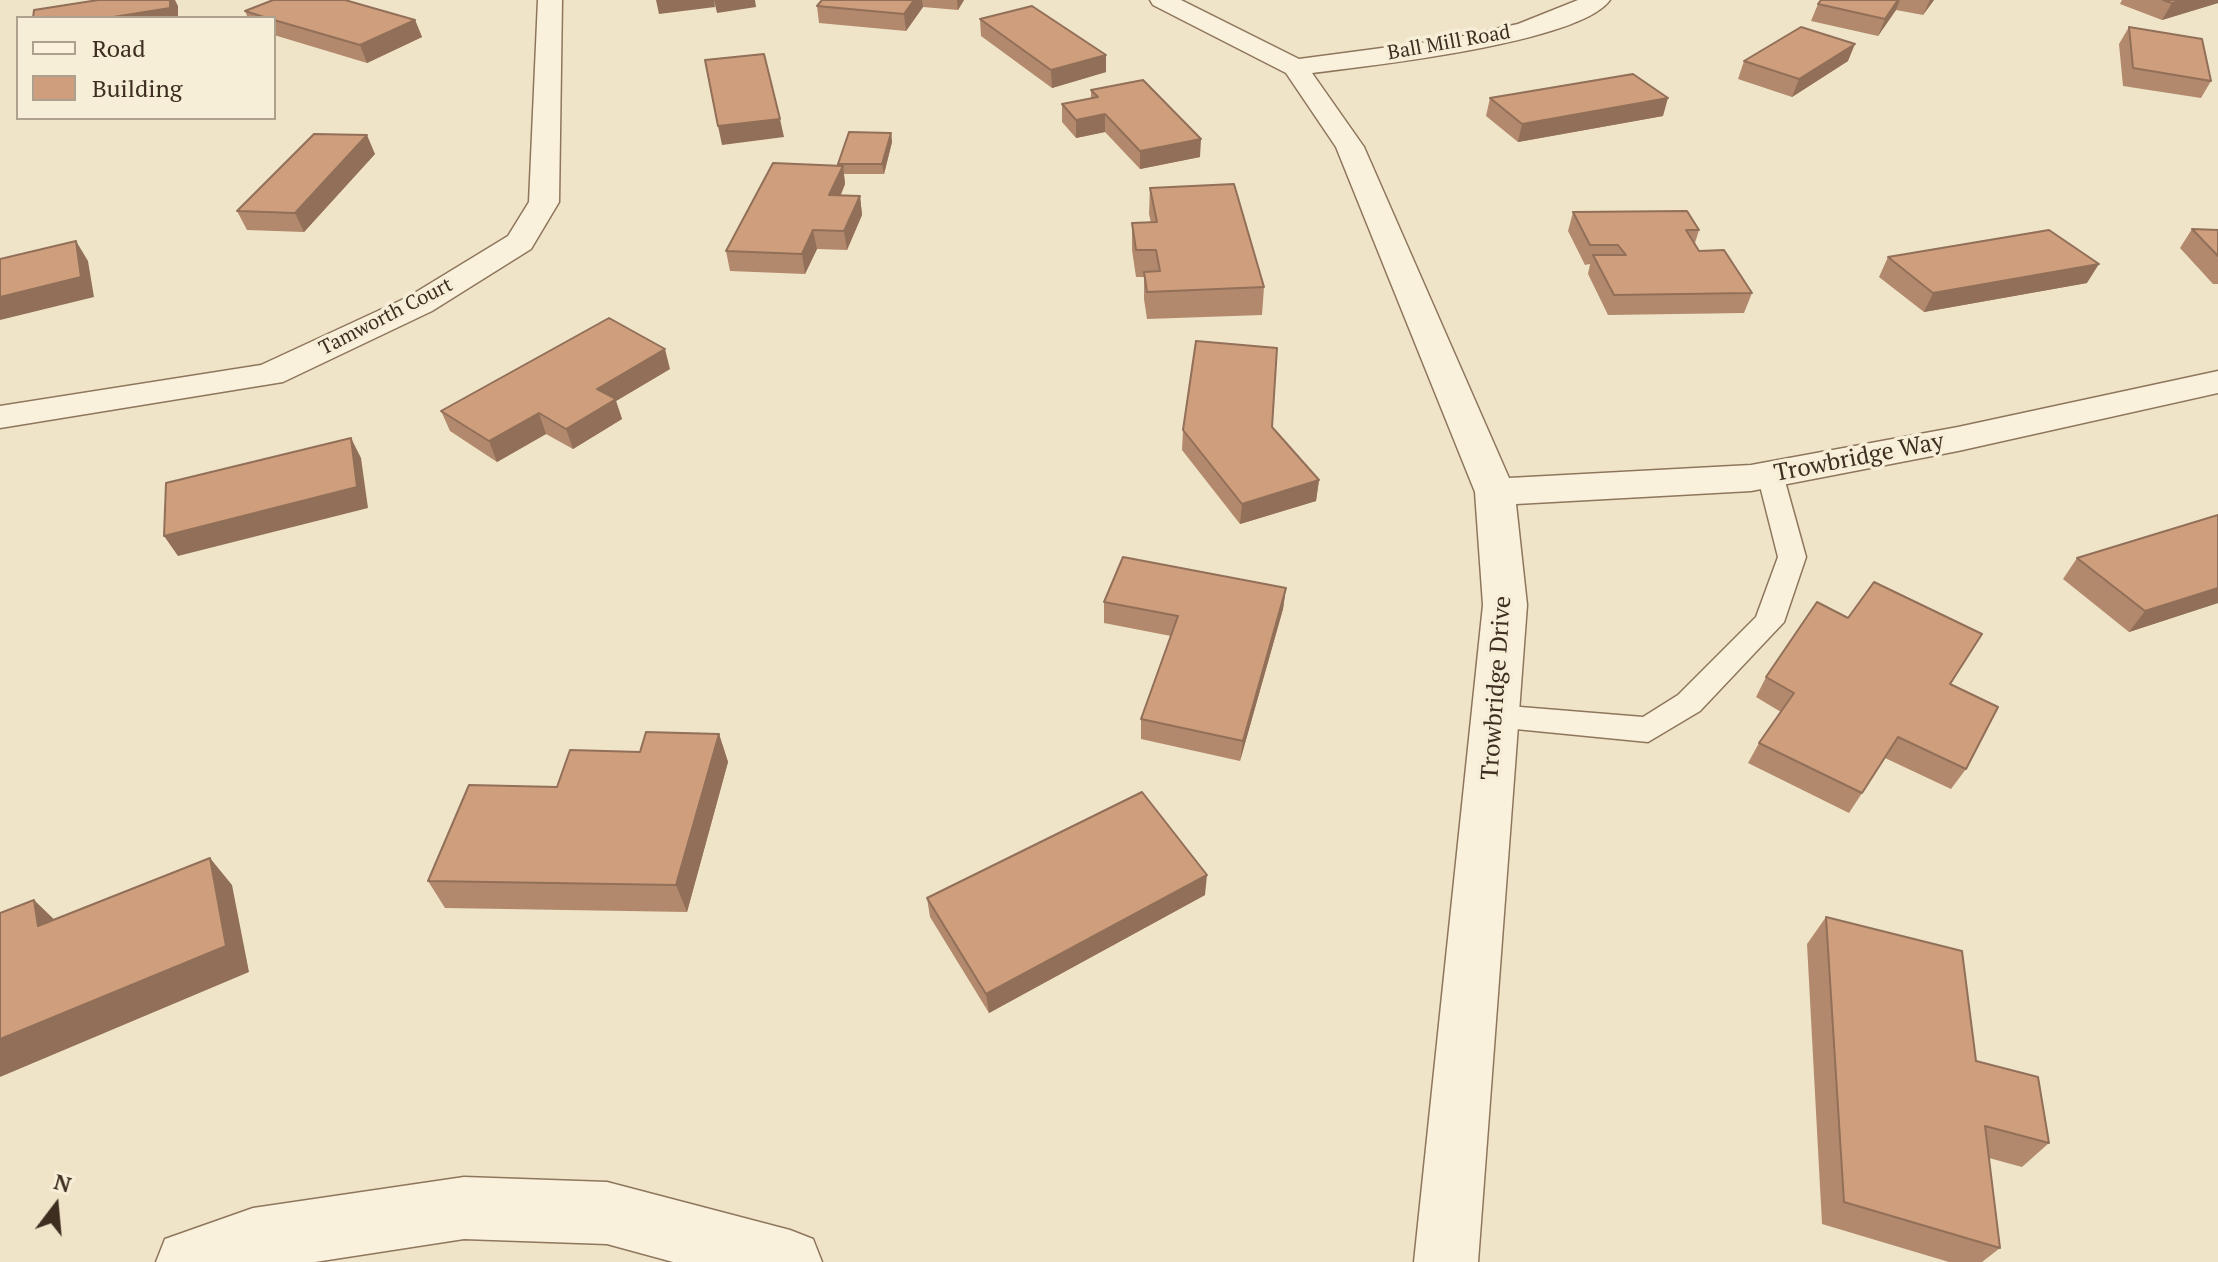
<!DOCTYPE html>
<style>
body{margin:0}
#map{position:relative;width:2218px;height:1262px;overflow:hidden;background:#f0e4c8;font-family:"PT Serif",serif}
canvas{display:block}
.legend{position:absolute;left:16px;top:16px;width:260px;height:104px;box-sizing:border-box;background:#f7eed8;border:2px solid #ada18e;margin:0;padding:10px 14px;list-style:none;font-size:24px;color:#3d2e20}
.legend li{display:flex;align-items:center;gap:16px;height:40px}
.legend b{width:40px;border:2px solid #ada18e}
.north{position:absolute;left:16px;top:1166px;width:80px;height:80px;-webkit-text-stroke:6px #f7eed8;paint-order:stroke;rotate:16deg;font-size:22px;font-weight:700;line-height:32px;text-align:center;color:#3d2e20}
.north::after{content:'';display:block;margin:auto;width:28px;height:36px;background:#3d2e20;clip-path:polygon(50% 0,100% 100%,50% 72%,0 100%)}
</style>
<div id="map">
<canvas width="2218" height="1262"></canvas>
<ul class="legend">
<li><b style="height:10px;background:#faf1dc"></b>Road</li>
<li><b style="height:22px;background:#cf9f7d"></b>Building</li>
</ul>
<div class="north">N</div>
</div>
<script>
const g = document.querySelector('canvas').getContext('2d');
g.lineJoin = 'round';
function strokePath(path, color, width, dash) {
  g.strokeStyle = color;
  g.lineWidth = width;
  g.lineCap = dash ? 'butt' : 'round';
  g.setLineDash(dash || []);
  g.stroke(path);
}
function fillPath(path, color) {
  g.fillStyle = color;
  g.fill(path, 'evenodd');
}
function drawText(font, color, halo, rows, align = 'center') {
  g.font = font + ' "PT Serif",serif';
  g.lineWidth = 7;
  g.setLineDash([]);
  g.textBaseline = 'middle';
  g.strokeStyle = halo;
  g.fillStyle = color;
  for (const [text, x, y, turn = 0] of rows) {
    g.save();
    g.translate(x, y);
    g.rotate((+turn || 0) * Math.PI / 180);
    g.textAlign = isNaN(turn) ? turn : align;
    if (halo) g.strokeText(text, 0, 0);
    g.fillText(text, 0, 0);
    g.restore();
  }
}
const lane = new Path2D(`
 M 1770,465 L 1779,468 L 1783,474 L 1806,557 L 1784,622 L 1700,711 L 1648,742 L 1485,726 L 1480,717 L 1485,708 L 1496,705 L 1643,717 L 1678,695 L 1756,617 L 1778,557 L 1757,474 L 1761,468 Z`);
const street = new Path2D(`
 M 538,0 L 562,0 L 559,202 L 531,249 L 432,311 L 283,382 L 0,428 L 0,406 L 261,365 L 408,297 L 508,236 L 529,202 Z
 M 1150,0 L 1181,0 L 1299,59 L 1450,39 L 1518,24 L 1578,0 L 1610,0 C 1580,43 1368,66 1312,73 L 1364,147 L 1509,478 L 1751,465 L 1958,427 L 2218,371 L 2218,393 L 1958,451 L 1751,491 L 1516,504 L 1527,605 L 1478,1262 L 1414,1262 L 1483,605 L 1475,492 L 1336,147 L 1286,73 L 1153,5 Z
 M 464,1177 L 607,1182 L 790,1230 L 813,1239 L 822,1262 L 673,1262 L 607,1244 L 464,1239 L 315,1262 L 156,1262 L 165,1239 L 253,1208 Z`);
strokePath(lane, '#8d765c', 3);
strokePath(street, '#8d765c', 3);
fillPath(lane, '#faf1dc');
fillPath(street, '#faf1dc');
fillPath(new Path2D(`
 M 822,0 L 964,0 L 958,10 L 923,7 L 906,31 L 819,23 L 817,6 Z
 M 1821,0 L 1934,0 L 1923,15 L 1896,10 L 1878,36 L 1811,21 L 1818,4 Z
 M 2122,0 L 2218,0 L 2218,3 L 2162,20 L 2120,4 Z
 M 245,11 L 415,20 L 422,37 L 367,63 L 274,35 L 274,18 L 248,18 Z
 M 980,19 L 1106,55 L 1106,72 L 1052,88 L 981,36 Z
 M 2129,27 L 2211,81 L 2201,98 L 2123,86 L 2119,44 Z
 M 1744,61 L 1848,61 L 1792,97 L 1738,79 Z
 M 1091,90 L 1200,157 L 1140,169 L 1105,132 L 1076,138 L 1062,122 L 1062,104 L 1091,98 Z
 M 1490,98 L 1663,116 L 1518,142 L 1486,116 Z
 M 891,133 L 892,142 L 884,174 L 844,174 L 845,184 L 841,195 L 860,196 L 862,215 L 847,250 L 817,249 L 805,274 L 730,271 L 726,251 L 838,165 L 838,164 Z
 M 375,154 L 304,232 L 247,230 L 237,211 Z
 M 1150,188 L 1264,287 L 1262,315 L 1147,319 L 1144,299 L 1144,277 L 1136,277 L 1132,250 L 1132,223 L 1151,223 L 1149,214 Z
 M 1573,212 L 1699,230 L 1695,243 L 1699,251 L 1752,293 L 1744,313 L 1608,315 L 1588,274 L 1590,264 L 1585,265 L 1568,231 Z
 M 2192,229 L 2218,230 L 2218,284 L 2213,284 L 2180,248 Z
 M 1888,257 L 2087,283 L 1924,312 L 1879,277 Z
 M 670,369 L 616,401 L 622,419 L 573,449 L 546,434 L 497,462 L 450,431 L 441,411 Z
 M 1272,427 L 1319,480 L 1316,501 L 1240,524 L 1182,450 L 1183,430 Z
 M 2218,515 L 2218,603 L 2129,632 L 2063,579 L 2077,558 Z
 M 1286,588 L 1283,609 L 1240,761 L 1141,739 L 1141,719 L 1171,636 L 1104,623 L 1104,602 Z
 M 1766,677 L 1950,684 L 1966,769 L 1951,789 L 1885,758 L 1849,813 L 1748,763 L 1759,743 L 1781,712 L 1756,697 Z
 M 719,734 L 728,762 L 687,912 L 445,908 L 428,881 L 557,787 L 640,752 Z
 M 1205,895 L 989,1013 L 930,917 L 927,898 Z
 M 1826,917 L 1976,1061 L 2049,1143 L 2022,1167 L 1989,1158 L 2000,1248 L 1982,1262 L 1949,1262 L 1822,1224 L 1807,944 Z`), '#b2896c');
fillPath(new Path2D(`
 M 170,0 L 175,0 L 178,6 L 178,18 L 107,18 Z
 M 656,0 L 714,0 L 715,7 L 659,14 Z
 M 714,0 L 755,0 L 756,7 L 717,13 Z
 M 914,0 L 922,0 L 923,7 L 906,31 L 904,14 Z
 M 957,0 L 964,0 L 958,10 Z
 M 1898,0 L 1900,0 L 1896,10 L 1878,36 L 1885,19 Z
 M 1930,0 L 1934,0 L 1923,15 Z
 M 2182,0 L 2218,0 L 2218,3 L 2162,20 L 2172,3 Z
 M 415,20 L 422,37 L 367,63 L 360,45 Z
 M 1855,44 L 1848,61 L 1792,97 L 1799,79 Z
 M 1106,55 L 1106,72 L 1052,88 L 1051,70 Z
 M 1668,98 L 1663,116 L 1518,142 L 1522,124 Z
 M 1105,114 L 1105,132 L 1076,138 L 1076,120 Z
 M 780,119 L 784,137 L 722,145 L 718,126 Z
 M 891,133 L 892,142 L 884,174 L 882,164 Z
 M 367,135 L 375,154 L 304,232 L 295,213 Z
 M 1201,139 L 1200,157 L 1140,169 L 1140,151 Z
 M 843,166 L 845,184 L 832,214 L 829,195 Z
 M 860,196 L 862,215 L 847,250 L 844,231 Z
 M 813,230 L 817,249 L 805,274 L 802,254 Z
 M 76,241 L 88,261 L 94,297 L 0,320 L 0,297 Z
 M 2099,264 L 2087,283 L 1924,312 L 1933,293 Z
 M 665,349 L 670,369 L 616,401 L 622,419 L 573,449 L 566,429 L 597,389 Z
 M 539,413 L 546,434 L 497,462 L 489,441 Z
 M 351,438 L 361,458 L 368,508 L 178,556 L 164,536 Z
 M 1319,480 L 1316,501 L 1240,524 L 1242,504 Z
 M 1286,588 L 1283,609 L 1240,761 L 1243,741 Z
 M 2218,588 L 2218,603 L 2129,632 L 2145,611 Z
 M 719,734 L 728,762 L 687,912 L 676,885 Z
 M 210,858 L 232,885 L 249,972 L 0,1077 L 0,1039 Z
 M 1207,875 L 1205,895 L 989,1013 L 986,994 Z
 M 34,900 L 62,927 L 38,926 Z`), '#916f58');
const building = new Path2D(`
 M 98,0 L 170,0 L 170,8 L 107,18 L 33,18 L 34,10 Z
 M 273,0 L 345,0 L 415,20 L 360,45 L 274,20 L 274,18 L 267,18 L 245,11 Z
 M 822,0 L 914,0 L 904,14 L 817,6 Z
 M 1821,0 L 1898,0 L 1885,19 L 1818,4 Z
 M 2163,0 L 2182,0 L 2172,3 Z
 M 1032,6 L 1106,55 L 1051,70 L 980,19 Z
 M 1801,27 L 1855,44 L 1799,79 L 1744,61 Z
 M 2129,27 L 2202,39 L 2211,81 L 2133,68 Z
 M 764,54 L 780,119 L 718,126 L 705,60 Z
 M 1633,74 L 1668,98 L 1522,124 L 1490,98 Z
 M 1143,80 L 1201,139 L 1140,151 L 1105,114 L 1076,120 L 1062,104 L 1098,97 L 1091,90 Z
 M 849,132 L 891,133 L 882,164 L 838,164 Z
 M 314,134 L 367,135 L 295,213 L 237,211 Z
 M 773,163 L 843,166 L 829,195 L 860,196 L 844,231 L 813,230 L 802,254 L 726,251 Z
 M 1234,184 L 1264,287 L 1147,292 L 1144,272 L 1160,271 L 1156,250 L 1136,250 L 1132,223 L 1157,222 L 1150,188 Z
 M 1687,211 L 1699,230 L 1686,230 L 1699,251 L 1724,250 L 1752,293 L 1614,295 L 1593,255 L 1626,255 L 1618,245 L 1590,245 L 1573,212 Z
 M 2192,229 L 2218,230 L 2218,256 Z
 M 2049,230 L 2099,264 L 1933,293 L 1888,257 Z
 M 76,241 L 81,277 L 0,297 L 0,259 Z
 M 609,318 L 665,349 L 597,389 L 616,399 L 566,429 L 539,413 L 489,441 L 441,411 Z
 M 1196,341 L 1277,348 L 1272,427 L 1319,480 L 1242,504 L 1183,430 Z
 M 351,438 L 357,487 L 164,536 L 166,483 Z
 M 2218,515 L 2218,588 L 2145,611 L 2077,558 Z
 M 1123,557 L 1286,588 L 1243,741 L 1141,719 L 1178,616 L 1104,602 Z
 M 1874,582 L 1982,634 L 1950,684 L 1998,707 L 1966,769 L 1898,737 L 1862,793 L 1759,743 L 1794,693 L 1766,677 L 1817,602 L 1848,618 Z
 M 646,732 L 719,734 L 676,885 L 428,881 L 469,785 L 557,787 L 570,750 L 640,752 Z
 M 1142,792 L 1207,875 L 986,994 L 927,898 Z
 M 210,858 L 226,946 L 0,1039 L 0,913 L 34,900 L 38,926 Z
 M 1826,917 L 1962,951 L 1976,1061 L 2038,1077 L 2049,1143 L 1985,1126 L 2000,1248 L 1844,1202 Z`);
fillPath(building, '#cf9f7d');
strokePath(building, '#916f58', 2);
drawText('20px', '#3d2e20', '#f7eed8', [
 ["Ball Mill Road",1449,43,-10],
 ["Tamworth Court",386,317,-27]
]);
drawText('24px', '#3d2e20', '#f7eed8', [
 ["Trowbridge Way",1859,458,-11],
 ["Trowbridge Drive",1497,688,-86]
]);
</script>
